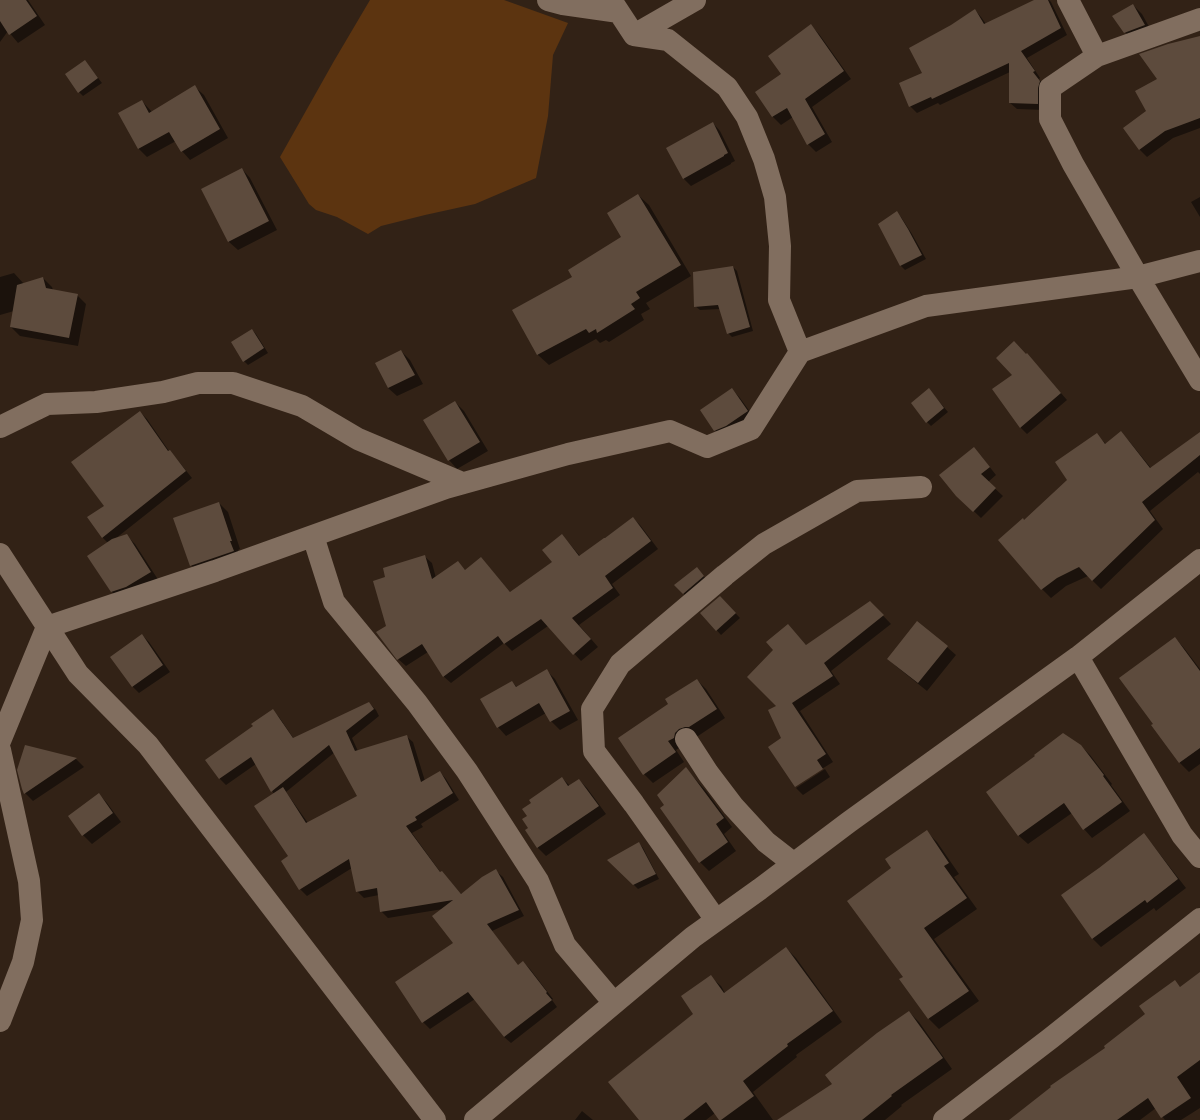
<!DOCTYPE html>
<style>
body{margin:0}
canvas{display:block;background:#322216}
</style>
<canvas width="1200" height="1120"></canvas>
<script>
const g = document.querySelector('canvas').getContext('2d');
g.lineJoin = 'round';
function fillPath(path, color) {
  g.fillStyle = color;
  g.fill(path, 'evenodd');
}
function strokePath(path, color, width, dash) {
  g.strokeStyle = color;
  g.lineWidth = width;
  g.lineCap = dash ? 'butt' : 'round';
  g.setLineDash(dash || []);
  g.stroke(path);
}
fillPath(new Path2D(`
 M 370,0 L 504,0 L 568,23 L 553,55 L 548,116 L 536,178 L 475,204 L 425,215 L 381,226 L 368,234 L 337,217 L 316,210 L 309,204 L 280,157 L 334,61 Z`), '#5c3410');
fillPath(new Path2D(`
 M 0,0 L 28,0 L 45,25 L 18,43 L 8,31 L 0,42 Z
 M 1036,0 L 1049,0 L 1051,2 L 1067,35 L 1027,58 L 1040,78 L 1039,79 L 1046,89 L 1044,110 L 1017,109 L 1010,103 L 1010,72 L 940,105 L 938,103 L 917,113 L 910,106 L 923,74 L 952,26 L 975,10 L 981,17 L 986,24 Z
 M 1133,5 L 1142,14 L 1153,34 L 1134,41 L 1125,32 Z
 M 811,26 L 819,34 L 851,79 L 812,107 L 832,142 L 816,152 L 808,144 L 793,117 L 781,125 L 773,117 L 756,92 L 782,75 Z
 M 1200,37 L 1200,128 L 1173,138 L 1147,157 L 1139,149 L 1148,112 L 1158,79 Z
 M 85,61 L 102,83 L 83,96 L 79,92 Z
 M 195,87 L 204,95 L 228,138 L 190,160 L 182,151 L 176,141 L 147,157 L 138,148 L 142,101 L 152,112 Z
 M 713,123 L 720,131 L 735,161 L 731,163 L 731,164 L 691,186 L 684,179 L 667,148 Z
 M 242,169 L 250,178 L 277,230 L 238,250 L 229,242 L 202,190 Z
 M 638,195 L 649,205 L 691,276 L 646,303 L 650,309 L 641,314 L 644,320 L 609,342 L 606,340 L 600,343 L 596,339 L 549,365 L 538,355 L 513,310 L 574,277 L 622,237 Z
 M 1200,197 L 1200,217 L 1191,202 Z
 M 897,213 L 901,217 L 912,234 L 926,259 L 905,270 L 901,266 L 879,224 Z
 M 733,267 L 737,271 L 753,331 L 732,337 L 728,333 L 721,309 L 700,310 L 695,306 Z
 M 14,273 L 24,284 L 43,278 L 52,287 L 53,290 L 77,295 L 86,304 L 78,346 L 20,336 L 11,327 L 14,311 L 0,315 L 0,277 Z
 M 252,330 L 256,334 L 268,353 L 248,365 L 244,361 Z
 M 401,351 L 410,360 L 423,384 L 397,396 L 388,388 Z
 M 1027,355 L 1034,362 L 1067,400 L 1027,434 L 1020,427 L 1013,375 Z
 M 732,389 L 740,398 L 756,420 L 724,439 L 715,430 Z
 M 933,394 L 948,412 L 931,426 L 927,422 Z
 M 455,402 L 464,411 L 488,451 L 457,469 L 449,460 Z
 M 140,412 L 147,419 L 169,451 L 176,458 L 192,478 L 115,539 L 126,535 L 135,544 L 159,581 L 121,601 L 112,592 L 88,556 L 108,543 L 102,537 L 105,506 Z
 M 1121,433 L 1129,441 L 1151,468 L 1200,434 L 1200,474 L 1198,472 L 1150,511 L 1163,529 L 1101,589 L 1088,576 L 1066,586 L 1051,598 L 1042,589 L 1025,521 L 1068,480 L 1096,434 L 1106,444 Z
 M 981,456 L 996,475 L 988,482 L 1003,496 L 981,518 L 957,495 Z
 M 219,503 L 228,512 L 240,549 L 238,550 L 242,560 L 200,574 L 191,565 Z
 M 633,518 L 640,525 L 658,549 L 612,584 L 620,595 L 579,625 L 598,647 L 581,661 L 548,626 L 512,651 L 504,643 L 451,683 L 443,676 L 428,652 L 406,666 L 398,659 L 387,626 L 387,578 L 424,556 L 432,563 L 436,578 L 458,562 L 466,571 L 481,558 L 511,593 L 554,562 L 562,535 L 580,556 Z
 M 697,569 L 708,581 L 688,598 L 676,586 Z
 M 720,597 L 740,618 L 721,635 L 701,613 Z
 M 870,602 L 891,624 L 831,671 L 840,684 L 800,711 L 833,762 L 796,785 L 796,787 L 770,747 L 783,738 L 778,706 L 775,650 L 788,625 L 807,646 Z
 M 142,635 L 149,642 L 170,672 L 139,693 L 132,686 Z
 M 1175,638 L 1184,648 L 1200,669 L 1200,764 L 1189,772 L 1179,762 L 1154,724 Z
 M 947,647 L 956,655 L 927,691 L 897,667 L 888,659 Z
 M 547,671 L 555,679 L 578,720 L 560,730 L 551,721 L 546,713 L 506,736 L 498,727 L 512,682 L 517,687 Z
 M 697,680 L 706,689 L 725,718 L 698,736 L 694,735 L 682,746 L 676,750 L 684,762 L 653,783 L 644,774 L 620,739 L 670,704 Z
 M 369,703 L 376,710 L 379,716 L 352,738 L 358,751 L 406,736 L 413,742 L 425,781 L 440,772 L 446,779 L 459,800 L 421,824 L 423,827 L 412,833 L 441,873 L 448,879 L 461,894 L 496,871 L 503,877 L 524,916 L 492,931 L 518,966 L 523,962 L 530,969 L 553,999 L 552,1000 L 557,1007 L 511,1043 L 504,1037 L 475,999 L 430,1029 L 423,1022 L 455,943 L 443,909 L 388,918 L 381,911 L 379,895 L 364,898 L 357,891 L 352,868 L 307,896 L 300,889 L 282,861 L 290,857 L 274,794 L 256,764 L 226,785 L 220,779 L 206,760 L 254,726 L 272,710 L 279,717 L 294,739 ZM 335,752 L 359,796 L 308,823 L 286,792 Z
 M 1080,745 L 1090,755 L 1112,784 L 1111,785 L 1130,811 L 1092,838 L 1084,829 L 1072,813 L 1028,844 L 1019,836 L 987,792 Z
 M 26,746 L 76,759 L 84,767 L 33,801 L 25,793 Z
 M 686,769 L 706,791 L 732,827 L 724,834 L 736,851 L 709,871 L 700,862 L 665,805 Z
 M 825,769 L 830,777 L 803,795 L 796,788 Z
 M 562,778 L 570,786 L 579,780 L 587,788 L 606,814 L 546,856 L 538,848 L 526,831 L 530,828 L 528,816 Z
 M 99,794 L 107,803 L 121,822 L 92,844 L 83,835 L 70,816 Z
 M 927,832 L 937,842 L 959,874 L 954,877 L 977,909 L 934,939 L 979,1001 L 939,1029 L 929,1019 L 901,979 L 905,977 L 892,869 Z
 M 1143,835 L 1152,844 L 1186,888 L 1156,911 L 1154,908 L 1101,947 L 1092,938 Z
 M 639,843 L 643,848 L 659,879 L 638,889 L 609,860 Z
 M 786,948 L 796,958 L 842,1022 L 796,1055 L 797,1057 L 753,1092 L 773,1120 L 720,1120 L 715,1113 L 706,1120 L 640,1120 L 695,1014 L 710,976 L 721,986 L 725,993 Z
 M 1200,974 L 1200,1108 L 1181,1120 L 1165,1120 L 1156,1108 L 1140,1120 L 1011,1120 L 1106,1048 L 1147,1014 L 1174,981 L 1181,988 Z
 M 909,1012 L 919,1022 L 952,1069 L 901,1105 L 902,1106 L 885,1120 L 778,1120 L 833,1084 Z
 M 582,1111 L 593,1120 L 575,1120 Z`), '#0007');
fillPath(new Path2D(`
 M 0,0 L 26,0 L 37,16 L 9,35 L 0,21 Z
 M 1034,0 L 1048,0 L 1061,28 L 1021,51 L 1035,71 L 1033,72 L 1040,81 L 1038,88 L 1038,104 L 1009,103 L 1009,63 L 932,99 L 931,97 L 909,107 L 899,83 L 922,73 L 909,48 L 951,25 L 975,9 L 984,24 Z
 M 1133,4 L 1145,25 L 1124,33 L 1112,16 Z
 M 811,24 L 844,71 L 805,99 L 825,134 L 807,145 L 787,108 L 772,117 L 755,92 L 781,74 L 768,56 Z
 M 1200,36 L 1200,118 L 1165,131 L 1139,150 L 1123,128 L 1146,111 L 1135,91 L 1157,79 L 1139,54 L 1168,44 Z
 M 85,60 L 98,78 L 78,93 L 65,74 Z
 M 195,85 L 220,129 L 181,152 L 169,132 L 138,149 L 118,113 L 142,100 L 149,113 Z
 M 713,122 L 728,153 L 724,155 L 724,156 L 683,179 L 666,148 Z
 M 242,168 L 269,221 L 228,242 L 201,189 Z
 M 638,194 L 681,265 L 636,292 L 640,298 L 631,304 L 635,309 L 597,333 L 596,329 L 589,333 L 586,329 L 537,355 L 512,310 L 572,277 L 568,270 L 621,237 L 607,213 Z
 M 897,211 L 908,229 L 922,255 L 900,266 L 878,224 Z
 M 733,266 L 750,327 L 727,334 L 718,305 L 694,307 L 693,272 Z
 M 43,277 L 46,288 L 78,294 L 69,338 L 10,327 L 17,285 Z
 M 252,329 L 264,348 L 243,362 L 231,342 Z
 M 1014,341 L 1026,354 L 1027,353 L 1061,393 L 1020,428 L 992,389 L 1012,375 L 996,358 Z
 M 401,350 L 415,375 L 388,388 L 375,363 Z
 M 732,388 L 748,411 L 726,426 L 714,431 L 700,410 Z
 M 929,388 L 944,408 L 926,423 L 911,403 Z
 M 455,401 L 480,442 L 448,461 L 423,420 Z
 M 140,411 L 168,451 L 170,450 L 186,471 L 102,538 L 87,517 L 104,506 L 71,462 Z
 M 1121,431 L 1150,468 L 1200,432 L 1200,455 L 1142,502 L 1155,520 L 1092,581 L 1079,567 L 1057,578 L 1041,590 L 998,540 L 1023,518 L 1024,520 L 1067,480 L 1055,462 L 1097,433 L 1105,444 Z
 M 974,447 L 990,467 L 981,474 L 996,488 L 973,512 L 956,496 L 939,475 Z
 M 219,502 L 232,541 L 230,541 L 234,551 L 190,566 L 173,518 Z
 M 633,517 L 651,541 L 605,576 L 613,588 L 572,618 L 591,639 L 573,655 L 541,619 L 504,644 L 498,636 L 443,677 L 422,644 L 397,660 L 376,632 L 386,626 L 373,581 L 385,577 L 383,568 L 425,555 L 432,579 L 458,561 L 465,570 L 481,557 L 510,592 L 552,562 L 542,550 L 562,534 L 579,556 L 604,538 L 605,538 Z
 M 127,534 L 151,572 L 126,587 L 111,592 L 87,556 L 112,539 Z
 M 697,567 L 704,576 L 683,594 L 674,585 Z
 M 720,596 L 736,613 L 716,631 L 700,613 Z
 M 870,601 L 884,615 L 824,663 L 833,676 L 792,703 L 826,754 L 817,760 L 823,769 L 795,787 L 768,747 L 781,738 L 768,710 L 776,706 L 747,677 L 773,650 L 766,642 L 788,624 L 806,645 Z
 M 917,621 L 948,646 L 918,683 L 887,659 Z
 M 142,634 L 163,665 L 132,687 L 110,657 Z
 M 1175,637 L 1200,671 L 1200,748 L 1179,763 L 1151,725 L 1153,724 L 1119,678 Z
 M 547,669 L 570,711 L 550,722 L 539,703 L 497,728 L 480,699 L 512,681 L 516,687 Z
 M 697,679 L 717,709 L 689,727 L 685,727 L 679,729 L 675,733 L 674,738 L 668,741 L 676,752 L 643,775 L 618,738 L 668,704 L 665,699 Z
 M 369,702 L 374,709 L 346,731 L 355,751 L 407,735 L 421,782 L 440,771 L 453,793 L 415,817 L 417,820 L 406,826 L 440,872 L 442,871 L 461,894 L 482,877 L 496,869 L 519,910 L 487,924 L 518,965 L 523,961 L 547,992 L 546,993 L 552,1000 L 504,1037 L 468,992 L 422,1023 L 395,982 L 453,943 L 432,916 L 453,900 L 380,912 L 377,888 L 356,892 L 349,859 L 299,890 L 281,861 L 288,856 L 254,806 L 283,787 L 306,823 L 357,796 L 329,745 L 271,792 L 251,757 L 219,779 L 205,760 L 253,726 L 251,724 L 273,709 L 293,738 Z
 M 1063,733 L 1081,745 L 1104,775 L 1103,776 L 1122,802 L 1083,830 L 1064,803 L 1018,836 L 986,792 L 1035,756 L 1034,755 Z
 M 25,745 L 77,758 L 24,794 L 22,789 L 17,770 Z
 M 686,767 L 724,818 L 716,824 L 728,842 L 699,863 L 660,808 L 664,805 L 657,795 Z
 M 562,777 L 568,786 L 579,779 L 599,806 L 537,848 L 525,830 L 528,828 L 522,819 L 527,816 L 522,809 L 531,803 L 529,800 Z
 M 99,793 L 113,813 L 82,836 L 68,816 Z
 M 927,830 L 949,863 L 944,866 L 967,898 L 924,928 L 969,991 L 928,1019 L 899,979 L 903,977 L 847,901 L 891,868 L 885,859 Z
 M 1144,833 L 1178,879 L 1147,903 L 1145,900 L 1092,939 L 1061,895 L 1099,868 Z
 M 639,842 L 656,874 L 633,885 L 607,860 Z
 M 786,947 L 833,1011 L 787,1044 L 788,1046 L 743,1081 L 754,1096 L 721,1120 L 719,1120 L 706,1102 L 683,1120 L 639,1120 L 608,1082 L 693,1014 L 681,996 L 711,975 L 724,993 Z
 M 1200,972 L 1200,1060 L 1177,1077 L 1191,1098 L 1161,1118 L 1148,1098 L 1117,1120 L 1009,1120 L 1051,1087 L 1050,1086 L 1105,1048 L 1104,1046 L 1145,1014 L 1139,1006 L 1175,980 L 1180,987 Z
 M 909,1011 L 943,1058 L 891,1095 L 892,1096 L 862,1120 L 777,1120 L 832,1084 L 825,1075 L 877,1033 Z`), '#5d4b3d');
strokePath(new Path2D(`
 M 548,0 L 563,4 L 619,12
 M 611,0 L 634,35 L 668,40 L 727,87 L 747,117 L 764,159 L 775,197 L 780,246 L 779,300 L 800,352
 M 1068,0 L 1097,56
 M 1200,19 L 1097,56 L 1050,88 L 1050,119 L 1073,164 L 1138,277 L 1200,380
 M 634,35 L 695,0
 M 0,427 L 47,404 L 96,402 L 163,392 L 198,383 L 233,383 L 302,406 L 358,439 L 462,483
 M 313,536 L 334,602 L 417,703 L 467,771 L 538,881 L 565,945 L 614,1003
 M 0,554 L 78,674 L 148,745 L 435,1120
 M 1078,657 L 1182,835 L 1200,857
 M 686,739 L 708,773 L 733,806 L 766,842 L 793,863
 M 0,741 L 47,627 L 215,571 L 446,488 L 568,454 L 670,431 L 707,447 L 751,429 L 800,352 L 926,306 L 1138,277 L 1200,261
 M 0,750 L 29,881 L 32,920 L 23,962 L 0,1021
 M 716,920 L 634,804 L 594,751 L 592,709 L 620,664 L 725,575 L 764,544 L 857,491 L 921,487
 M 475,1120 L 693,937 L 760,889 L 849,822 L 1078,657 L 1200,560
 M 944,1120 L 1051,1038 L 1200,919`), '#816e5f', 22);
</script>
